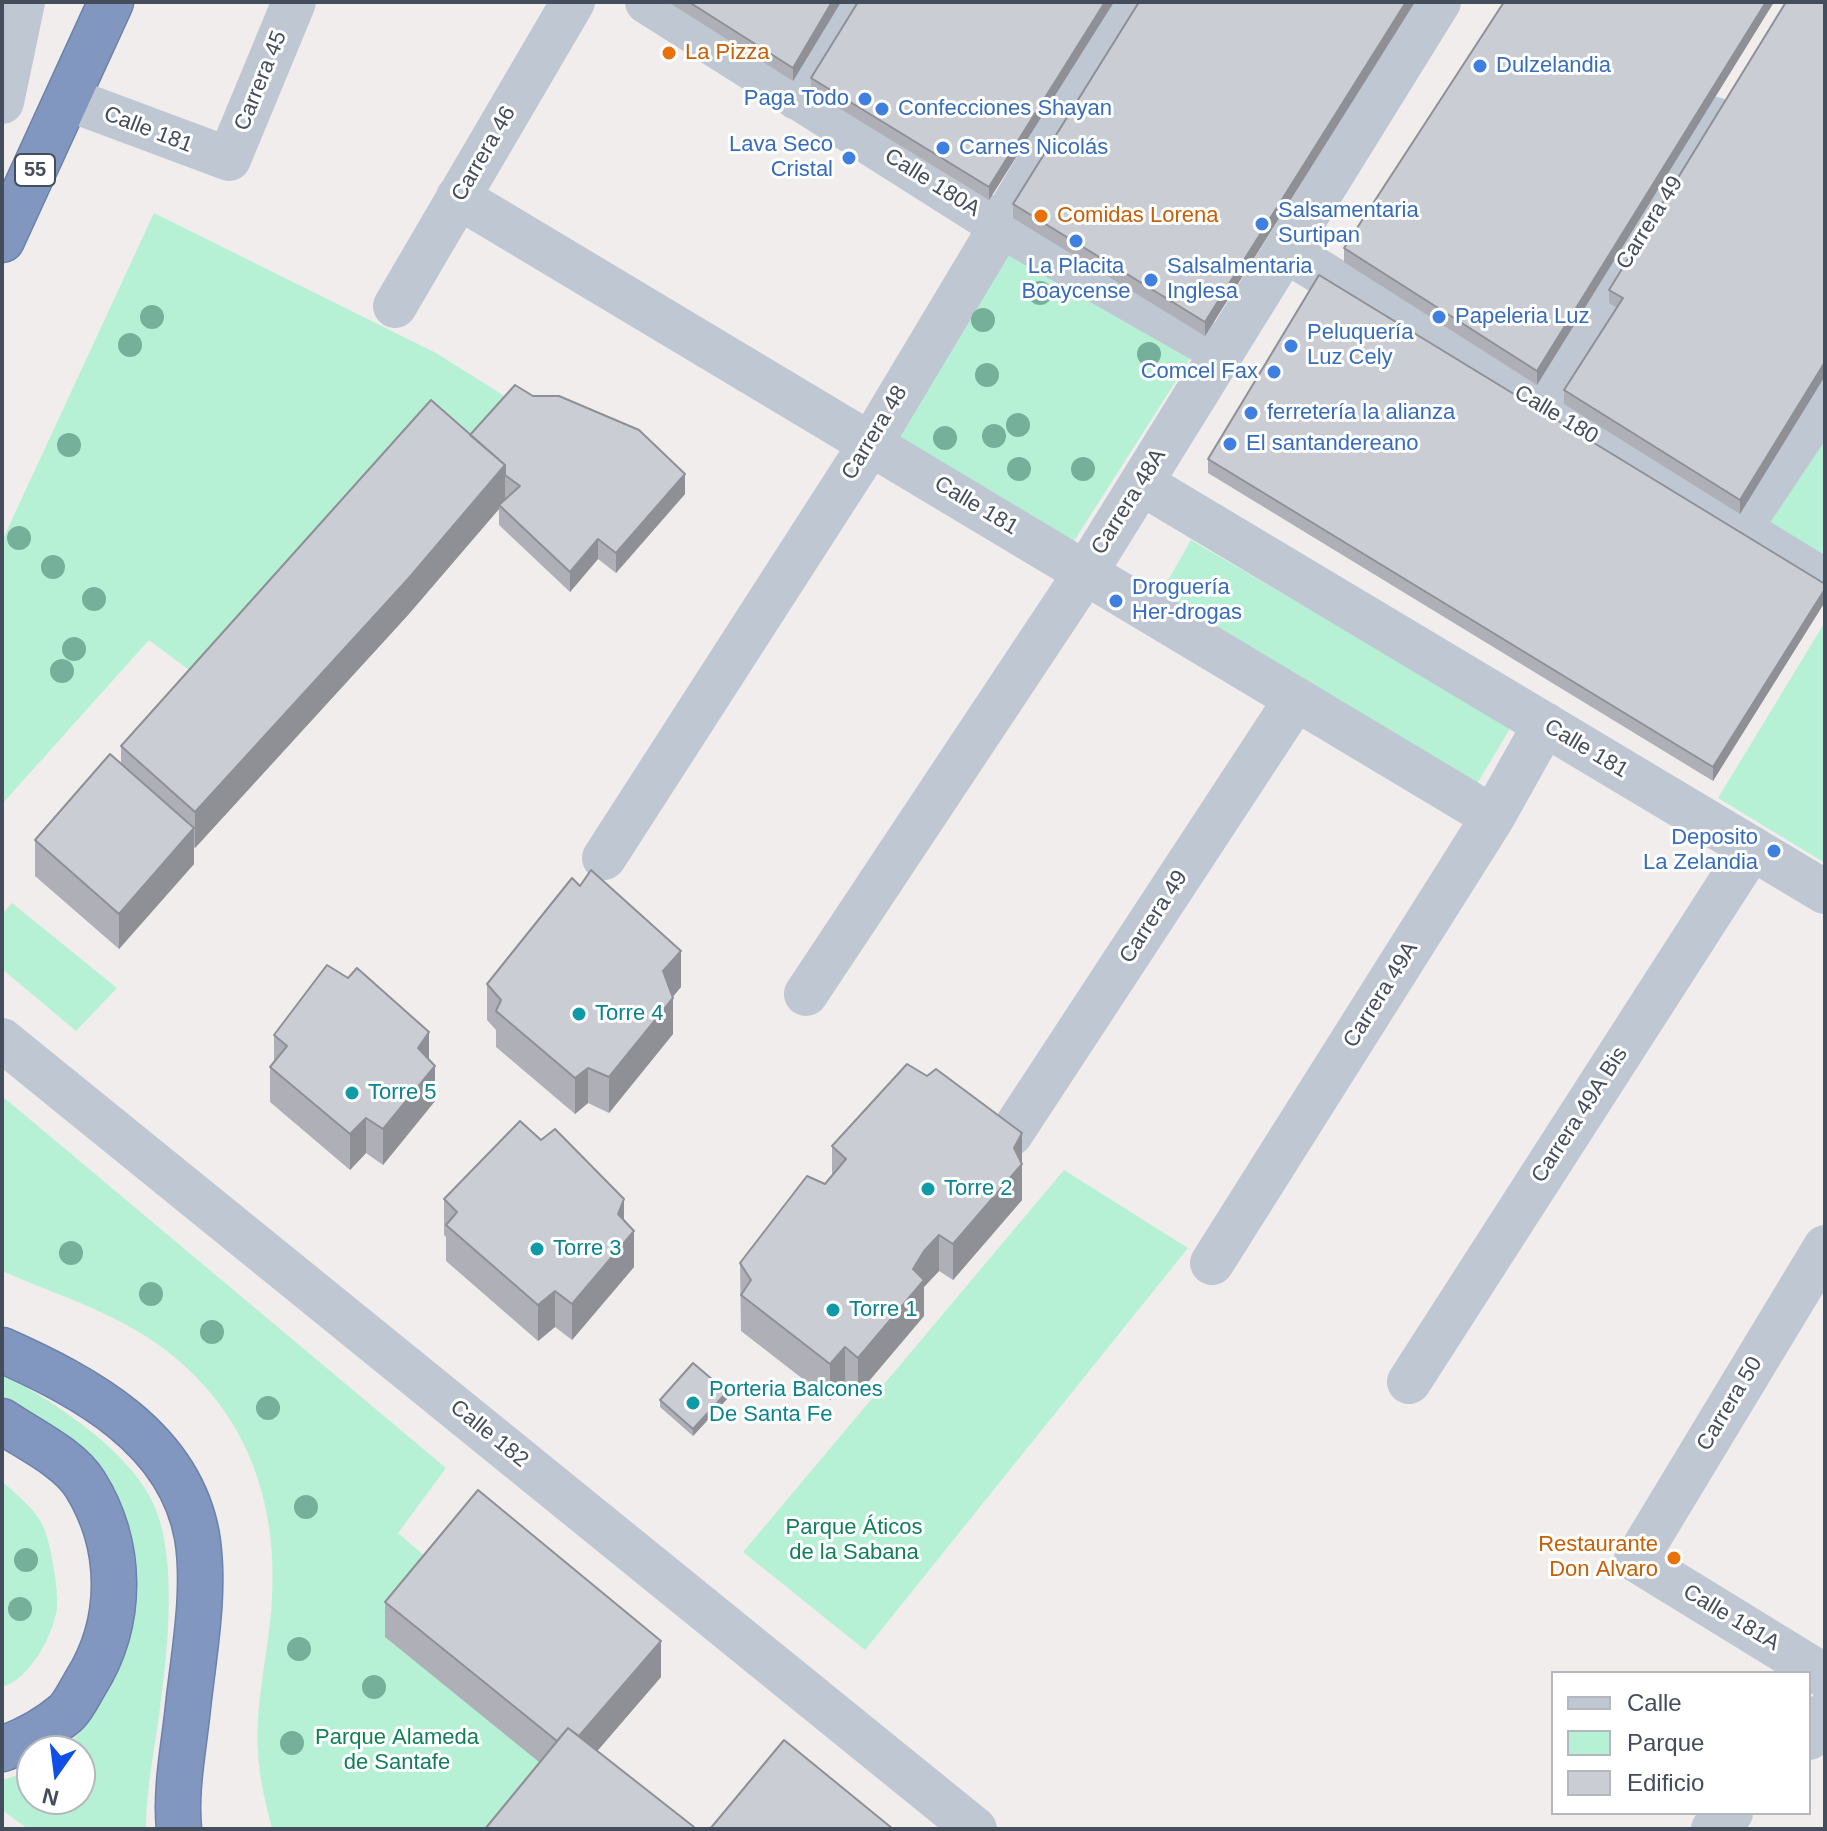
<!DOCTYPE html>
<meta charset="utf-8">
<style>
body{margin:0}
#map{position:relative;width:1827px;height:1831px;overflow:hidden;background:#f0edec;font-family:Arial,sans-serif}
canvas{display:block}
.frame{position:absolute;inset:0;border:4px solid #444d5b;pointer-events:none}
.legend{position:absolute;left:1551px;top:1671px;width:260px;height:144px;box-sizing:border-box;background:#fff;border:2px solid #b4b8bd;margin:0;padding:10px 14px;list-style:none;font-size:24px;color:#444d5b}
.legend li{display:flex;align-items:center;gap:16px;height:40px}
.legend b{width:40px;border:2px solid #b4b8bd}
.north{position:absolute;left:16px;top:1735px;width:80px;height:80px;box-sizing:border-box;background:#fff;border:2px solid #b4b8bd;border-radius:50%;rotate:194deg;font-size:22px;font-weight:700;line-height:32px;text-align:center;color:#444d5b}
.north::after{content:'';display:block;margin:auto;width:28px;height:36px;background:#0f50e7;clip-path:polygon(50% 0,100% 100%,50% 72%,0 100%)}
</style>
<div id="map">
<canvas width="1827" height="1831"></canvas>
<div class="frame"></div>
<ul class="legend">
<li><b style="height:10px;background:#bfc7d3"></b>Calle</li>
<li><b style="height:22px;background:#b7f1d5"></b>Parque</li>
<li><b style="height:22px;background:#cbcdd5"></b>Edificio</li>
</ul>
<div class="north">N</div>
</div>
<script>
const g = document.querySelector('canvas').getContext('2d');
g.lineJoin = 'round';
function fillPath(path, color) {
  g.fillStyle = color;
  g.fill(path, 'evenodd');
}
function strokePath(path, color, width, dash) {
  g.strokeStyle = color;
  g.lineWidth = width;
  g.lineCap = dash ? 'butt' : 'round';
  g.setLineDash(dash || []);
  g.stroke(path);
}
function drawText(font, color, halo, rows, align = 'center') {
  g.font = font + ' Arial,sans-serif';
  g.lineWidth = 6;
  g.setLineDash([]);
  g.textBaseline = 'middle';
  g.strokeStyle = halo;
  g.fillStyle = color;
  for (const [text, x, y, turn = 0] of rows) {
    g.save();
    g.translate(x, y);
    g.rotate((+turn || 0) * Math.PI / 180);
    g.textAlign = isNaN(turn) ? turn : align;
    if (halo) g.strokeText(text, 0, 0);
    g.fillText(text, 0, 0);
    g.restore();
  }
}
fillPath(new Path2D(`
 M 154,213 L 436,353 L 514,402 L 201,679 L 149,640 L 2,804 L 2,541 Z
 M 1002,247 L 1190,359 L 1074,541 L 890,434 Z
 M 1820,443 L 1825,446 L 1825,568 L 1764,532 Z
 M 1191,540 L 1511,727 L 1477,784 L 1159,596 Z
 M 1825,622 L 1825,863 L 1718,798 Z
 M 12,903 L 117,988 L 76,1031 L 2,969 L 2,914 Z
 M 2,1096 L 446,1468 L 398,1533 L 441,1570 L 568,1785 L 532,1829 L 272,1829 C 266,1804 259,1778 258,1752 C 255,1706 267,1658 271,1613 C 283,1487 234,1380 119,1321 C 82,1302 41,1288 2,1271 Z
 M 1064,1170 L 1188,1248 L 865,1650 L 743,1552 Z
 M 2,1374 C 52,1400 129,1450 153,1503 C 178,1556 168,1651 160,1708 C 155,1749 146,1788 146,1829 L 28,1829 L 2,1810 L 2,1780 L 32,1771 L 32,1799 L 80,1799 L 80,1751 L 60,1751 C 135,1691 161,1555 102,1475 C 77,1441 38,1418 2,1398 Z
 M 2,1481 C 14,1493 33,1507 41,1522 C 50,1537 59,1590 57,1608 C 53,1636 30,1679 2,1687 Z`), '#b7f1d5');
const highway = new Path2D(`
 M 2,240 L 111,2
 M 2,1350 C 85,1387 179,1437 197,1536 C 206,1590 194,1653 188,1707 C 184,1747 175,1789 179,1829
 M 2,1421 C 28,1439 68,1457 85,1484 C 123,1545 124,1621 86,1682 C 80,1692 74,1705 66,1713 C 47,1729 25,1741 2,1749`);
strokePath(highway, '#6c82ab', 47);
strokePath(new Path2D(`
 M 647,2 L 999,225 L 1222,352
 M 797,98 L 854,2
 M 68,99 L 229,159 L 294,2
 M 2,102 L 23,2
 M 458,197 L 1493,817
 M 1286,251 L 1825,581
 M 395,306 L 573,2
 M 1537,403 L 1715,119
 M 1141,483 L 1825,892
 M 1740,528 L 1825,401
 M 604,858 L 871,443 L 1135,2
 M 806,994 L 1086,572 L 1439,2
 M 2,1040 L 975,1829
 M 1011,1134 L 1296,699
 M 1825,1247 L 1636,1560 L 1825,1676
 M 1212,1263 L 1493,817 L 1545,724
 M 1409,1382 L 1752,848
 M 1809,1738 L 1825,1714
 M 1713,1829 L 1731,1813`), '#bfc7d3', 44);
strokePath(highway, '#8197bf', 44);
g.fillStyle = '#75b09a';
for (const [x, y] of [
 [1040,293],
 [152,317],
 [983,320],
 [130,345],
 [1149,354],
 [987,375],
 [1018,425],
 [994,436],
 [945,438],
 [69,445],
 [1019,469],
 [1083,469],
 [19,538],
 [53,567],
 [94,599],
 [74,649],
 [62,671],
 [71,1253],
 [151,1294],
 [212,1332],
 [268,1408],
 [306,1507],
 [26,1560],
 [20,1609],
 [299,1649],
 [374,1687],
 [292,1743]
]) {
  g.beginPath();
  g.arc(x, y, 12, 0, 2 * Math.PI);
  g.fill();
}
fillPath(new Path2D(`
 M 668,2 L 841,2 L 793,81 Z
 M 1114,2 L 989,200 L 811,91 L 811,78 Z
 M 1415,2 L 1205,336 L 1013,218 L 1013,204 Z
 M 1774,2 L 1537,385 L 1344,262 L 1344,248 Z
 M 1825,2 L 1825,376 L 1740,514 L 1564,404 L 1564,390 L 1617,308 L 1609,303 L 1609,290 Z
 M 470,435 L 685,494 L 616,573 L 598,559 L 570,592 L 499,525 L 499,509 L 408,615 L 195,848 L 194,847 L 194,864 L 119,949 L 35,876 L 35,840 L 121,763 L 121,746 Z
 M 1208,459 L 1825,584 L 1713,781 L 1208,473 Z
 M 487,984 L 681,987 L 673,997 L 673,1034 L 609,1113 L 588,1103 L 575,1114 L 496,1047 L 496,1030 L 487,1020 Z
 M 274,1035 L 429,1059 L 435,1101 L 383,1165 L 366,1153 L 350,1170 L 270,1102 L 270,1067 L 274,1062 Z
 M 1022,1133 L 1022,1200 L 953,1280 L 939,1271 L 924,1287 L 924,1316 L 858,1394 L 845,1383 L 830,1400 L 741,1331 L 740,1263 L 825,1184 L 832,1175 L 832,1146 Z
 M 444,1199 L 624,1221 L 634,1267 L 572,1340 L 555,1327 L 538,1341 L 446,1261 L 446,1237 L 444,1235 Z
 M 727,1399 L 693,1436 L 660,1407 L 660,1400 Z
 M 385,1602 L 661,1677 L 597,1751 L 694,1829 L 539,1762 L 385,1637 Z`), '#afb0b7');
fillPath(new Path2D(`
 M 832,2 L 841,2 L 793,81 L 793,68 Z
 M 1105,2 L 1114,2 L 989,200 L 989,187 Z
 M 1406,2 L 1415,2 L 1205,336 L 1205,322 Z
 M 1766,2 L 1774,2 L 1537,385 L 1537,371 Z
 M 1825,362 L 1825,376 L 1740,514 L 1740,500 Z
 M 505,465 L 505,501 L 499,505 L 499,509 L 408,615 L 195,848 L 195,812 Z
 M 685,474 L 685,494 L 616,573 L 616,553 Z
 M 598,539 L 598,559 L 570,592 L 570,572 Z
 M 1825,589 L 1825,602 L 1713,781 L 1713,767 Z
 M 194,828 L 194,864 L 119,949 L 119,914 Z
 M 681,951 L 681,987 L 663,1007 L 663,971 Z
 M 673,998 L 673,1034 L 609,1113 L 609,1077 Z
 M 429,1032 L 429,1068 L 418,1048 Z
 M 435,1066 L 435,1101 L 383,1165 L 383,1129 Z
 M 588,1068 L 588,1103 L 575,1114 L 575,1078 Z
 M 366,1118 L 366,1153 L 350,1170 L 350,1134 Z
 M 1022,1133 L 1022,1200 L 953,1280 L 953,1244 L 1014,1148 Z
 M 624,1199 L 624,1235 L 634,1231 L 634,1267 L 572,1340 L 572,1304 Z
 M 939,1235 L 939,1271 L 924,1287 L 924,1316 L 858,1394 L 858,1358 L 924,1251 Z
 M 555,1291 L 555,1327 L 538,1341 L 538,1305 Z
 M 845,1347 L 845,1383 L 830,1400 L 830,1364 Z
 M 727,1392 L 727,1399 L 693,1436 L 693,1429 Z
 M 661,1641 L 661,1677 L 568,1785 L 568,1749 Z`), '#8e9095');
const building = new Path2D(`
 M 689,2 L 832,2 L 793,68 Z
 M 858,2 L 1105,2 L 989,187 L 811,78 Z
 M 1139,2 L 1406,2 L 1205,322 L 1013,204 Z
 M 1504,2 L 1766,2 L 1537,371 L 1344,248 Z
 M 1786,2 L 1825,2 L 1825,362 L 1740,500 L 1564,390 L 1623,298 L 1609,290 Z
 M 1319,275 L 1825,584 L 1825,589 L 1713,767 L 1208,459 Z
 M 515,385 L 533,396 L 559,396 L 639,430 L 685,474 L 616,553 L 598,539 L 570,572 L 499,505 L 520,486 L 505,475 L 505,465 L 470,435 Z
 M 431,400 L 505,465 L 408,579 L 195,812 L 121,746 Z
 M 110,754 L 194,828 L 119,914 L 35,840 Z
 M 591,870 L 681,951 L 663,971 L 673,998 L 609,1077 L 588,1068 L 575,1078 L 496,1011 L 501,1000 L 487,984 L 572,878 L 580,886 Z
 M 327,965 L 348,978 L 357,968 L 429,1032 L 418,1048 L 435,1066 L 383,1129 L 366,1118 L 350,1134 L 270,1067 L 287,1046 L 274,1035 Z
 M 907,1064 L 927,1076 L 936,1069 L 1022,1133 L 1014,1148 L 1022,1164 L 953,1244 L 939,1235 L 924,1251 L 913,1269 L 924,1280 L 858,1358 L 845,1347 L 830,1364 L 741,1295 L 751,1280 L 740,1263 L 807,1176 L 825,1184 L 846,1159 L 832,1146 Z
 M 520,1121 L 541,1140 L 555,1129 L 624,1199 L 618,1214 L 634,1231 L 572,1304 L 555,1291 L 538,1305 L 446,1225 L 457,1212 L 444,1199 Z
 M 693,1363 L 727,1392 L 693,1429 L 660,1400 Z
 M 478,1490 L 661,1641 L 579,1736 L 568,1728 L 557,1741 L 385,1602 Z
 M 568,1728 L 694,1827 L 692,1829 L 485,1829 Z
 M 784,1740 L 893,1829 L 710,1829 Z`);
fillPath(building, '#cbcdd5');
strokePath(building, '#8e9095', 2);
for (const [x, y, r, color] of [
 [669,53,8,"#e8710a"],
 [1480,66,8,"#3f7fe0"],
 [865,99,8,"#3f7fe0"],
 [882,109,8,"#3f7fe0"],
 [943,148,8,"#3f7fe0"],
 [849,158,8,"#3f7fe0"],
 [1041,216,8,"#e8710a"],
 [1262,224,8,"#3f7fe0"],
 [1076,241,8,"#3f7fe0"],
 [1151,280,8,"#3f7fe0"],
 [1439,317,8,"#3f7fe0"],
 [1291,346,8,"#3f7fe0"],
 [1274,372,8,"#3f7fe0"],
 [1251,413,8,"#3f7fe0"],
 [1230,444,8,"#3f7fe0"],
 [1116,601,8,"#3f7fe0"],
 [1774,851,8,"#3f7fe0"],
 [579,1014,8,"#0f9aa8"],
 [352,1093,8,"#0f9aa8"],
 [928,1189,8,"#0f9aa8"],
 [537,1249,8,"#0f9aa8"],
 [833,1310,8,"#0f9aa8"],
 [693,1403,8,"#0f9aa8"],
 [1674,1558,8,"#e8710a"]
]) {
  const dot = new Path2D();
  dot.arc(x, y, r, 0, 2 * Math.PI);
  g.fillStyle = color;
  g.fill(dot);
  strokePath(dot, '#fff', 3);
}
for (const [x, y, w] of [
 [35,170,40]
]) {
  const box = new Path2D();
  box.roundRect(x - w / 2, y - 16, w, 32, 6);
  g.fillStyle = '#fff';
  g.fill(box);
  strokePath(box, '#444d5b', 2);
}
drawText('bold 20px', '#444d5b', null, [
 ["55",35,170]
]);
drawText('22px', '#c56008', '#fff', [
 ["La Pizza",685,53],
 ["Comidas Lorena",1057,216],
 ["Restaurante",1658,1545,"right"],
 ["Don Alvaro",1658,1570,"right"]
], 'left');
drawText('22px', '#366cbe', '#fff', [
 ["Dulzelandia",1496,66],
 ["Paga Todo",849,99,"right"],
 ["Confecciones Shayan",898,109],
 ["Lava Seco",833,145,"right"],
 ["Cristal",833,170,"right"],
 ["Carnes Nicolás",959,148],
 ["Salsamentaria",1278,211],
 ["Surtipan",1278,236],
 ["La Placita",1076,267,"center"],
 ["Boaycense",1076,292,"center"],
 ["Salsalmentaria",1167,267],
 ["Inglesa",1167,292],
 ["Papeleria Luz",1455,317],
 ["Peluquería",1307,333],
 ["Luz Cely",1307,358],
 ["Comcel Fax",1258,372,"right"],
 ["ferretería la alianza",1267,413],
 ["El santandereano",1246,444],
 ["Droguería",1132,588],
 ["Her-drogas",1132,613],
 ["Deposito",1758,838,"right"],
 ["La Zelandia",1758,863,"right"]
], 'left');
drawText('22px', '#444d5b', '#fff', [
 ["Carrera 45",261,81,-68],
 ["Calle 181",148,130,21],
 ["Carrera 46",484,154,-60],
 ["Calle 180A",932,183,32],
 ["Carrera 49",1650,223,-58],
 ["Calle 180",1556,415,31],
 ["Carrera 48",875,433,-59],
 ["Carrera 48A",1129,502,-58],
 ["Calle 181",976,506,31],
 ["Calle 181",1586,749,31],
 ["Carrera 49",1154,917,-57],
 ["Carrera 49A",1381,995,-58],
 ["Carrera 49A Bis",1580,1115,-57],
 ["Carrera 50",1730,1404,-59],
 ["Calle 182",489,1434,39],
 ["Calle 181A",1731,1618,31]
]);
drawText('22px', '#0d838f', '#fff', [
 ["Torre 4",595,1014],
 ["Torre 5",368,1093],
 ["Torre 2",944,1189],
 ["Torre 3",553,1249],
 ["Torre 1",849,1310],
 ["Porteria Balcones",709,1390],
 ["De Santa Fe",709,1415]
], 'left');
drawText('22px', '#117f57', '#fff', [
 ["Parque Áticos",854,1528],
 ["de la Sabana",854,1553],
 ["Parque Alameda",397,1738],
 ["de Santafe",397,1763]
]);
</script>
